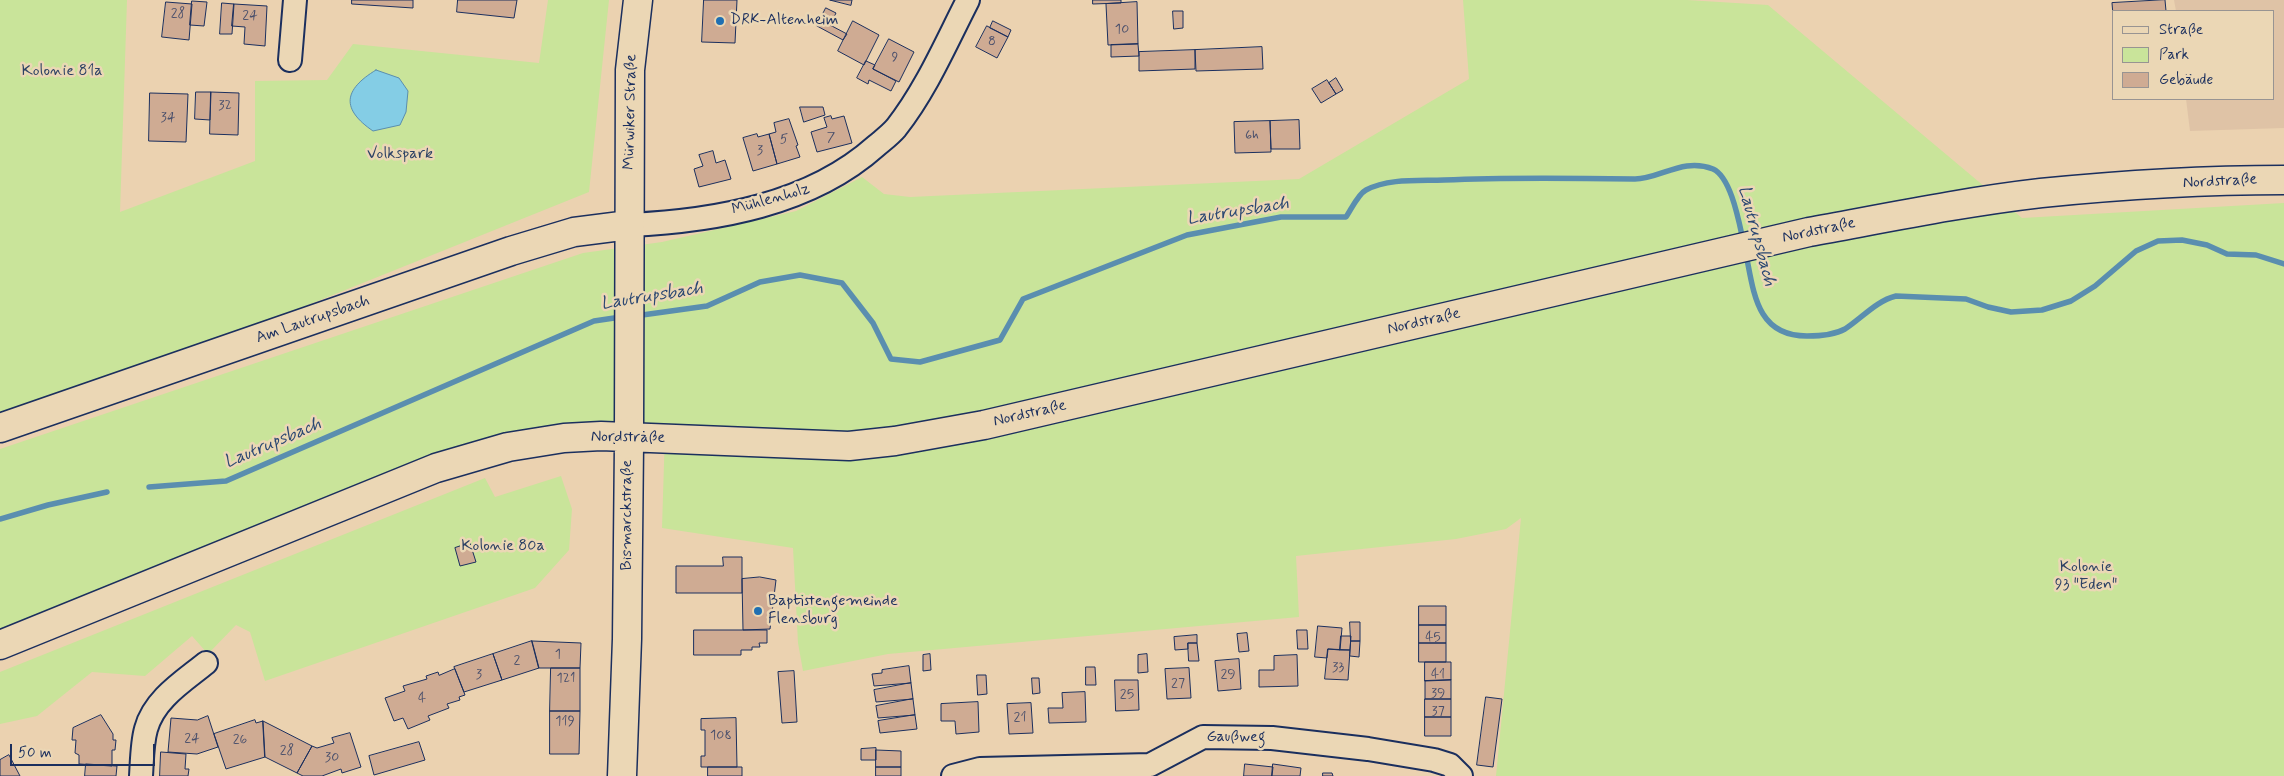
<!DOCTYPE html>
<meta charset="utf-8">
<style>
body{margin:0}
#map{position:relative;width:2284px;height:776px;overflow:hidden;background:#ebd2b0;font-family:Mynerve,sans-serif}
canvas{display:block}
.legend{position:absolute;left:2112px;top:10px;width:162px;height:90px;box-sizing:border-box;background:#ebd7b5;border:1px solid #989492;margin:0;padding:6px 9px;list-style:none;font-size:15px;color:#1b2f5e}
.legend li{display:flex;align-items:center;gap:10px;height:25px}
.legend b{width:25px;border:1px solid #989492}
.scale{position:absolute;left:10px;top:744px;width:145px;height:22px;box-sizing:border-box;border:2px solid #1b2f5e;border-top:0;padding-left:6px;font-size:15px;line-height:18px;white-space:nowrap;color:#1b2f5e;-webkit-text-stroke:4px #ebd7b5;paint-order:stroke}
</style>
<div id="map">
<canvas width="2284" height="776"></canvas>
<ul class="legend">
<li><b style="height:6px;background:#ebd7b5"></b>Straße</li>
<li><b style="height:14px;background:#c9e49a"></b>Park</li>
<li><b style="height:14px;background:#cfab93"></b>Gebäude</li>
</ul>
<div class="scale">50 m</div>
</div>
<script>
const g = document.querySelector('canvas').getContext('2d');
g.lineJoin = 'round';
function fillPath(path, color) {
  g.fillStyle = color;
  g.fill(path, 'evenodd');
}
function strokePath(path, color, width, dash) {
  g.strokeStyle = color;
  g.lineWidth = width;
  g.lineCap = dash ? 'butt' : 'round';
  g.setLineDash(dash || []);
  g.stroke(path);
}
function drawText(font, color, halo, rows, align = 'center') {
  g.font = font + ' Mynerve,sans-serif';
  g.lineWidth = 5;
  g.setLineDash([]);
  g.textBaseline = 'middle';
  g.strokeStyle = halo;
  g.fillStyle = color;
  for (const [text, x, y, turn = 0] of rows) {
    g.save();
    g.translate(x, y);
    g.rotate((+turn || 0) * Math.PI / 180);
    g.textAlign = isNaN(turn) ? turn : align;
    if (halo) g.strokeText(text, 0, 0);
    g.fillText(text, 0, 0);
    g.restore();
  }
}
fillPath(new Path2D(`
 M 2174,0 L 2284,0 L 2284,128 L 2190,131 L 2186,99 L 2273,99 L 2273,11 L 2176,11 Z`), '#dfc3a6');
fillPath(new Path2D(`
 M 0,0 L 127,0 L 120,212 L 255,161 L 255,81 L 327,80 L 353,44 L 539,63 L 548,0 L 609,0 L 589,192 L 119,381 L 0,418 Z
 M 1463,0 L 1687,0 L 1768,5 L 2022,218 L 2284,203 L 2284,776 L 1496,776 L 1521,518 L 1506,529 L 1456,539 L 1296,556 L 1299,617 L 888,654 L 803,671 L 798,643 L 793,548 L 662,528 L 665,431 L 537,427 L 437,453 L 258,528 L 147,569 L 0,631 L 0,449 L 583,253 L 662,242 L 796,211 L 862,177 L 884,194 L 910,197 L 1299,179 L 1469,79 Z
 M 561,476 L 572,509 L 569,550 L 535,588 L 265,681 L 250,632 L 236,625 L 208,654 L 192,636 L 145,676 L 92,672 L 37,716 L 0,724 L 0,672 L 485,478 L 495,497 Z`), '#c9e49a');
const water = new Path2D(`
 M 376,70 L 399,78 L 408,91 L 406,112 L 400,125 L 373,131 C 341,109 343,90 376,70 Z`);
fillPath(water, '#84cde5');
strokePath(water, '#5a8eaf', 1);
strokePath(new Path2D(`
 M 1746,254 C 1754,294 1757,336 1807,336 C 1819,336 1834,335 1845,329 C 1862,318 1876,301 1896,296 L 1966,299 L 1988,307 L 2011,312 L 2042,310 L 2071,301 L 2095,286 L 2136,251 L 2158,241 L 2182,240 L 2207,245 L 2227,254 L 2256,255 L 2284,264
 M 635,316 L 707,306 L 760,282 L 800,275 L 842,283 L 873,323 L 891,359 L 920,362 L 1000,340 L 1023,299 L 1187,235 L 1281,217 L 1346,217 C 1351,210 1358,194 1366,190 C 1389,178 1419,181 1444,180 C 1508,177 1571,178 1635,179 C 1660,179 1683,157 1713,169 C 1731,177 1739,222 1743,240
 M 149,487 L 226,481 L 594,321 L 621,317
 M 0,519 L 48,505 L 107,492`), '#5a8eaf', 5.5);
const building = new Path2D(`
 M 352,0 L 413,0 L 413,8 L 352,4 Z
 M 458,0 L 517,0 L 514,18 L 457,12 Z
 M 704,0 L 737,0 L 735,43 L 702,42 Z
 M 830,0 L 852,0 L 851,5 Z
 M 1093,0 L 1121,0 L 1121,3 L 1093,4 Z
 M 2165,0 L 2166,11 L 2113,11 L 2113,15 L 2112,3 Z
 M 192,1 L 207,2 L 204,26 L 190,25 Z
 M 166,2 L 192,4 L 189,40 L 162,37 Z
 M 1137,2 L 1138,44 L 1108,45 L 1106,4 Z
 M 222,3 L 234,4 L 232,34 L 220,34 Z
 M 234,4 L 267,6 L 265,46 L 244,44 L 245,27 L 232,26 Z
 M 826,8 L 836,13 L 830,25 L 847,34 L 843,40 L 817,26 Z
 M 1173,11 L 1183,11 L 1183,28 L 1174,29 Z
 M 853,21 L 879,35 L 864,65 L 838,51 Z
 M 993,21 L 1011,30 L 1008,37 L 990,28 Z
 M 987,26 L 1008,37 L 997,58 L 976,47 Z
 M 889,39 L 914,52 L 899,82 L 873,69 Z
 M 1138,44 L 1139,56 L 1111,57 L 1111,45 Z
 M 1262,47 L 1263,69 L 1196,71 L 1195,50 Z
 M 1195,50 L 1195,69 L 1139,71 L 1139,52 Z
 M 866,61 L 875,65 L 873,69 L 896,81 L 891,91 L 869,80 L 868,84 L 857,78 Z
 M 1336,78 L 1343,90 L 1336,94 L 1329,83 Z
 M 1327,80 L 1336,94 L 1321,103 L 1312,89 Z
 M 196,92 L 211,92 L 210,120 L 195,119 Z
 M 211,92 L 239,93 L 238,135 L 210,134 Z
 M 150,93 L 188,94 L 186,142 L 149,141 Z
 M 800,107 L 823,107 L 825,115 L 804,122 Z
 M 831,116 L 832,119 L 844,116 L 852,143 L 817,152 L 811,132 L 827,127 L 824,118 Z
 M 789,119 L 798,145 L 796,146 L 800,157 L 777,164 L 769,134 L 776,132 L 774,123 Z
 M 1299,120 L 1300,149 L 1271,149 L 1270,121 Z
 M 1270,121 L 1271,152 L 1235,153 L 1234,122 Z
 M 757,134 L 758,137 L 769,134 L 777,164 L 753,171 L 743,138 Z
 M 713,151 L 716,163 L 725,160 L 731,179 L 699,187 L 694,169 L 703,166 L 699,155 Z
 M 470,543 L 476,562 L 460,566 L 455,548 Z
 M 723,557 L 742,557 L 742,593 L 676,593 L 676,566 L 723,566 Z
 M 760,577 L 776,580 L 770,629 L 743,630 L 742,579 Z
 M 1419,606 L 1446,606 L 1446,625 L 1419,625 Z
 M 1350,622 L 1360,622 L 1360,641 L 1351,641 Z
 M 1419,625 L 1446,625 L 1446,643 L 1419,643 Z
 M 1318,626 L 1342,628 L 1340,650 L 1328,649 L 1327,658 L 1315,657 Z
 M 694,630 L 767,630 L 767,643 L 759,643 L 760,647 L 752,647 L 752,650 L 741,650 L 741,655 L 694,655 Z
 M 1297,630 L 1307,630 L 1308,649 L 1298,649 Z
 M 1247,633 L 1249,651 L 1239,652 L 1237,634 Z
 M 1197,635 L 1197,643 L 1188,643 L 1188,649 L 1175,650 L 1174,637 Z
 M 1341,636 L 1351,636 L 1350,650 L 1340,650 Z
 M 532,641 L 581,643 L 580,668 L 539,668 Z
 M 532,641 L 539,668 L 502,680 L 493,654 Z
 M 1351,641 L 1360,641 L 1359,657 L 1350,656 Z
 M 1188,643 L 1197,643 L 1199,661 L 1189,661 Z
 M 1419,643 L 1446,643 L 1446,662 L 1419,662 Z
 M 1328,649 L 1350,650 L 1348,680 L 1325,679 Z
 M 493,654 L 502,680 L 464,692 L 454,667 Z
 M 930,654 L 931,670 L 923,671 L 923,655 Z
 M 1147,654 L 1148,672 L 1138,673 L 1138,655 Z
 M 1297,655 L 1298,686 L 1259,687 L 1259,670 L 1274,670 L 1274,656 Z
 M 1239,659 L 1241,689 L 1218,691 L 1215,661 Z
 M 1425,662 L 1451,662 L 1451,680 L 1425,681 Z
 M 909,666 L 911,683 L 874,686 L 872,674 L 882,673 L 882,670 Z
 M 1086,667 L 1095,667 L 1096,685 L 1086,685 Z
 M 551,668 L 580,668 L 580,711 L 550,711 Z
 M 1189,668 L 1191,698 L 1167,699 L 1165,669 Z
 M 455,669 L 465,695 L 459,697 L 460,700 L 447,704 L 449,708 L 428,716 L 430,720 L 408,729 L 403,718 L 394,721 L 385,698 L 405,691 L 403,686 L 427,679 L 426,676 L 438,672 L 439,675 Z
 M 794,671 L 797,722 L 782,723 L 778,672 Z
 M 977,675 L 986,675 L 987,694 L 978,695 Z
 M 1032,678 L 1039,678 L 1040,693 L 1033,694 Z
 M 1115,680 L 1138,680 L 1139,710 L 1116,711 Z
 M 1451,680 L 1451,699 L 1425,699 L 1425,681 Z
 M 911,683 L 913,699 L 876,702 L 874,690 Z
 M 1085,692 L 1086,722 L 1049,723 L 1048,708 L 1063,708 L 1062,693 Z
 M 1486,697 L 1502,699 L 1493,767 L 1477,765 Z
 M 913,699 L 915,715 L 878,718 L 876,706 Z
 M 1425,699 L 1451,699 L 1451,717 L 1425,717 Z
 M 978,702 L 979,732 L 956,734 L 955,721 L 941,721 L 941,704 Z
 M 1031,703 L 1033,733 L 1009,734 L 1007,704 Z
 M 550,711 L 580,711 L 579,754 L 550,754 Z
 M 101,715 L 113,734 L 113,740 L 116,740 L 115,750 L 112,750 L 112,766 L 79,764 L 79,755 L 75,753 L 76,740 L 72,740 L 73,728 Z
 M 915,715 L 917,729 L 880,733 L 878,721 Z
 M 208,716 L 218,747 L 197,754 L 168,752 L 171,718 L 197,720 Z
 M 1425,717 L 1451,717 L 1451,736 L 1425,736 Z
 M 736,718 L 737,767 L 701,767 L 701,756 L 705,756 L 705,730 L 701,730 L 701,719 Z
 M 255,720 L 256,723 L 263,721 L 265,757 L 226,769 L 214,734 Z
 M 263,721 L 312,746 L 297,773 L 265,757 Z
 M 350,733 L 361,767 L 342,773 L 341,769 L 322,776 L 303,776 L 297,773 L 312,746 L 317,748 L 334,743 L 332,738 Z
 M 419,742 L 425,760 L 374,775 L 369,756 Z
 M 876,748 L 876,760 L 861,760 L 861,749 Z
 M 876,750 L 901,751 L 901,767 L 876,767 Z
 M 161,752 L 186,754 L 185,769 L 189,769 L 188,776 L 160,776 Z
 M 9,755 L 20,776 L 0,776 L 0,760 Z
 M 86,764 L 117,766 L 116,776 L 85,776 Z
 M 1245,764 L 1273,767 L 1272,776 L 1244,776 Z
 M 1273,764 L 1301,768 L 1300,776 L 1272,776 Z
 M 708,767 L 742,767 L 742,776 L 708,776 Z
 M 876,767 L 901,767 L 901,776 L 876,776 Z
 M 1323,773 L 1332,773 L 1333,776 L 1323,776 Z`);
fillPath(building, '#cfab93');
strokePath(building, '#1b2f5e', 1);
const street = new Path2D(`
 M 290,60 L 295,0
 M 629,225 C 715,221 810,205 876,146 C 883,140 890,135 896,128 C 926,90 946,43 968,0
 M 141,776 C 142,761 142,743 146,729 C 154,699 184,681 206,663
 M 953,776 L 980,769 L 1150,765 L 1203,737 L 1272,738 L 1368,749 L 1434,760 L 1450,765 L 1461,776`);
const secondary = new Path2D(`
 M 0,428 L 511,251 L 574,232 L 629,225
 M 629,431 L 630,70 L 638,0
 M 0,645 L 436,468 L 508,447 L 564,438 L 601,436 L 849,446 L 895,441 L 984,425 L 1809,232 C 1886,218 1963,202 2041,193 C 2121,185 2204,180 2284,180
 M 622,776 L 627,639 L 629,444`);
strokePath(street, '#1b2f5e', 26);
strokePath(secondary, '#1b2f5e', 31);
strokePath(street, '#ebd7b5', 22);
strokePath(secondary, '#ebd7b5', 28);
const secondaryBridge = new Path2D(`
 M 629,444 L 629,431`);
strokePath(secondaryBridge, '#1b2f5e', 31, []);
strokePath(secondaryBridge, '#ebd7b5', 28);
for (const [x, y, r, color] of [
 [720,21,5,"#1f6fb2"],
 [758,611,5,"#1f6fb2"]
]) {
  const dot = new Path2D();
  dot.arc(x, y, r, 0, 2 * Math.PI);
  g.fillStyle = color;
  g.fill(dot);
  strokePath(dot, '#ebd7b5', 2);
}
drawText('14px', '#484e6b', null, [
 ["28",178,14],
 ["24",250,16],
 ["10",1122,30],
 ["8",992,42],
 ["9",895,58],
 ["32",225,106],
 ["34",168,118],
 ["6h",1252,136],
 ["7",831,138],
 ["5",784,140],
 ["3",760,151],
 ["45",1433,638],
 ["1",558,655],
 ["2",517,661],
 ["33",1338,668],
 ["3",479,675],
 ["29",1228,675],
 ["41",1438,675],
 ["121",566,679],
 ["27",1178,684],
 ["39",1438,694],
 ["25",1127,695],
 ["4",422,699],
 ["37",1438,712],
 ["21",1020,718],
 ["119",565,722],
 ["108",721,736],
 ["24",192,739],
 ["26",240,740],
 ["28",287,751],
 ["30",332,758]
]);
drawText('16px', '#1b2f5e', '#ebd7b5', [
 ["DRK-Altenheim",730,21],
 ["Baptistengemeinde",768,602],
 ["Flensburg",768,620]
], 'left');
drawText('16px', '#2c4164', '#ebd7b5', [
 ["Kolonie 81a",62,72],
 ["Volkspark",400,155],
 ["Kolonie 80a",503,547],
 ["Kolonie",2086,568],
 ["93 \"Eden\"",2086,586]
]);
drawText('16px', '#1b2f5e', '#ebd7b5', [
 ["Mürwiker Straße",631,112,-89],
 ["Nordstraße",2220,182,-3],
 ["Mühlenholz",771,200,-16],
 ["Nordstraße",1819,231,-12],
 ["Am Lautrupsbach",313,320,-19],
 ["Nordstraße",1424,322,-13],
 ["Nordstraße",1030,414,-13],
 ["Nordstraße",628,438,1],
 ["Bismarckstraße",628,515,-90],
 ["Gaußweg",1236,738]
]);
drawText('italic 18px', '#2b4772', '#ebd7b5', [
 ["Lautrupsbach",1238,212,-9],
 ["Lautrupsbach",1756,236,75],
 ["Lautrupsbach",652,297,-9],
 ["Lautrupsbach",273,444,-23]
]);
</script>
